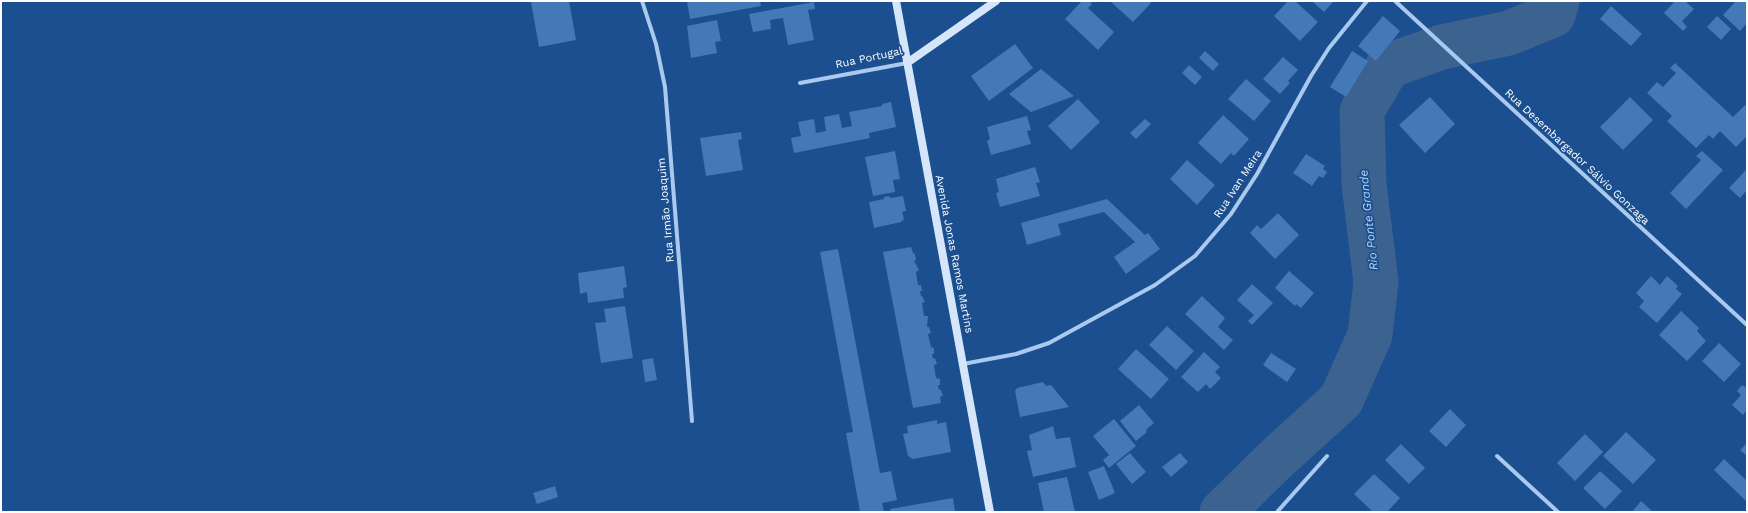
<!DOCTYPE html>
<meta charset="utf-8">
<style>
body{margin:0}
#map{position:relative;width:1748px;height:513px;overflow:hidden;background:#1b4f8f;font-family:"Work Sans",sans-serif}
canvas{display:block}
.frame{position:absolute;inset:0;border:2px solid #fff;pointer-events:none}
</style>
<div id="map">
<canvas width="1748" height="513"></canvas>
<div class="frame"></div>
</div>
<script>
const g = document.querySelector('canvas').getContext('2d');
g.lineJoin = 'round';
function strokePath(path, color, width, dash) {
  g.strokeStyle = color;
  g.lineWidth = width;
  g.lineCap = dash ? 'butt' : 'round';
  g.setLineDash(dash || []);
  g.stroke(path);
}
function fillPath(path, color) {
  g.fillStyle = color;
  g.fill(path, 'evenodd');
}
function drawText(font, color, halo, rows, align = 'center') {
  g.font = font + ' "Work Sans",sans-serif';
  g.lineWidth = 3.5;
  g.setLineDash([]);
  g.textBaseline = 'middle';
  g.strokeStyle = halo;
  g.fillStyle = color;
  for (const [text, x, y, turn = 0] of rows) {
    g.save();
    g.translate(x, y);
    g.rotate((+turn || 0) * Math.PI / 180);
    g.textAlign = isNaN(turn) ? turn : align;
    if (halo) g.strokeText(text, 0, 0);
    g.fillText(text, 0, 0);
    g.restore();
  }
}
strokePath(new Path2D(`
 M 1222,512 L 1275,460 L 1341,400 L 1370,335 L 1376,282 L 1364,184 L 1362,111 L 1388,66 L 1442,47 L 1509,33 L 1553,15 L 1557,1`), '#3c6290', 45);
fillPath(new Path2D(`
 M 539,1 L 569,1 L 576,40 L 539,47 L 531,2 Z
 M 687,1 L 760,1 L 761,6 L 690,19 Z
 M 1082,1 L 1089,1 L 1092,4 L 1088,8 L 1114,32 L 1098,50 L 1065,19 Z
 M 1110,1 L 1149,1 L 1151,3 L 1133,22 Z
 M 1288,1 L 1295,1 L 1318,22 L 1300,41 L 1274,16 Z
 M 1312,1 L 1334,1 L 1324,12 Z
 M 1675,1 L 1685,1 L 1694,9 L 1682,21 L 1687,27 L 1683,31 L 1664,13 Z
 M 1736,1 L 1747,1 L 1747,23 L 1740,31 L 1723,15 Z
 M 814,2 L 815,9 L 808,10 L 814,40 L 788,45 L 783,18 L 770,20 L 771,29 L 753,32 L 749,14 Z
 M 1611,6 L 1642,34 L 1631,46 L 1600,19 Z
 M 1383,16 L 1400,31 L 1376,61 L 1358,46 Z
 M 1717,16 L 1731,29 L 1721,40 L 1707,27 Z
 M 717,20 L 721,41 L 715,42 L 717,53 L 691,58 L 687,26 Z
 M 1015,44 L 1033,68 L 989,101 L 971,76 Z
 M 1205,51 L 1219,64 L 1213,71 L 1199,58 Z
 M 1352,51 L 1368,61 L 1346,97 L 1330,87 Z
 M 1283,57 L 1298,70 L 1288,81 L 1290,83 L 1280,94 L 1263,79 Z
 M 1675,63 L 1733,117 L 1745,105 L 1747,107 L 1747,136 L 1736,147 L 1720,131 L 1713,139 L 1709,135 L 1696,148 L 1667,121 L 1672,116 L 1647,93 L 1657,82 L 1663,87 L 1676,73 L 1670,68 Z
 M 1189,65 L 1202,77 L 1195,85 L 1182,73 Z
 M 1041,69 L 1074,96 L 1031,112 L 1009,94 Z
 M 1246,79 L 1271,101 L 1254,121 L 1228,99 Z
 M 1430,97 L 1455,124 L 1425,153 L 1399,125 Z
 M 1630,97 L 1653,120 L 1623,150 L 1600,127 Z
 M 1078,99 L 1100,122 L 1071,150 L 1048,126 Z
 M 891,102 L 896,127 L 869,133 L 870,138 L 794,153 L 791,138 L 801,136 L 798,122 L 814,119 L 816,133 L 826,131 L 824,117 L 839,114 L 842,128 L 852,126 L 849,112 L 882,106 L 882,104 Z
 M 1223,115 L 1249,139 L 1234,156 L 1231,153 L 1221,164 L 1198,143 Z
 M 1027,116 L 1031,130 L 1027,131 L 1031,144 L 991,155 L 987,141 L 990,139 L 987,127 Z
 M 1145,119 L 1151,124 L 1136,139 L 1130,133 Z
 M 741,132 L 742,139 L 738,140 L 743,170 L 706,176 L 700,138 Z
 M 895,151 L 900,179 L 893,180 L 895,192 L 873,196 L 865,157 Z
 M 1702,151 L 1723,170 L 1686,209 L 1670,193 L 1701,160 L 1696,156 Z
 M 1306,154 L 1325,166 L 1323,169 L 1327,172 L 1323,178 L 1319,176 L 1312,186 L 1293,173 Z
 M 1187,160 L 1215,185 L 1197,205 L 1170,179 Z
 M 1035,167 L 1040,182 L 1036,183 L 1040,196 L 1000,207 L 996,193 L 999,192 L 996,179 Z
 M 1747,169 L 1747,190 L 1740,198 L 1729,188 Z
 M 889,196 L 890,198 L 903,196 L 906,211 L 902,212 L 904,219 L 901,222 L 874,228 L 869,202 L 884,199 L 884,197 Z
 M 1107,199 L 1145,235 L 1148,233 L 1160,249 L 1126,274 L 1114,257 L 1135,242 L 1104,212 L 1058,224 L 1061,235 L 1027,245 L 1021,223 Z
 M 1278,213 L 1299,235 L 1275,259 L 1250,233 L 1257,225 L 1261,229 Z
 M 911,247 L 913,253 L 915,254 L 916,260 L 914,261 L 919,270 L 916,272 L 918,285 L 921,285 L 922,291 L 920,291 L 921,296 L 922,296 L 925,302 L 922,303 L 924,316 L 928,316 L 927,327 L 929,327 L 931,333 L 928,334 L 931,347 L 934,348 L 934,354 L 932,354 L 933,359 L 935,358 L 937,364 L 934,365 L 936,378 L 940,379 L 940,385 L 938,385 L 939,390 L 940,389 L 943,395 L 940,397 L 941,403 L 913,408 L 883,252 Z
 M 838,249 L 880,473 L 891,471 L 897,500 L 882,503 L 884,512 L 860,512 L 846,433 L 853,432 L 820,252 Z
 M 624,266 L 627,287 L 623,288 L 624,298 L 588,303 L 587,292 L 580,294 L 578,273 Z
 M 1289,271 L 1314,293 L 1301,308 L 1296,304 L 1295,306 L 1275,288 Z
 M 1651,276 L 1660,285 L 1667,276 L 1678,286 L 1676,289 L 1682,294 L 1657,323 L 1639,307 L 1644,301 L 1636,293 Z
 M 1252,284 L 1273,303 L 1252,325 L 1248,321 L 1254,315 L 1237,300 Z
 M 1202,296 L 1225,318 L 1218,327 L 1233,340 L 1224,350 L 1185,314 Z
 M 625,306 L 633,358 L 601,363 L 595,323 L 606,322 L 604,309 Z
 M 1681,311 L 1699,328 L 1697,331 L 1706,341 L 1687,361 L 1659,335 Z
 M 1167,326 L 1194,351 L 1176,370 L 1149,345 Z
 M 1719,343 L 1741,364 L 1724,382 L 1702,361 Z
 M 1136,349 L 1169,379 L 1151,399 L 1118,369 Z
 M 1204,352 L 1220,367 L 1215,372 L 1221,378 L 1210,389 L 1206,384 L 1198,392 L 1181,377 Z
 M 1271,353 L 1296,369 L 1287,382 L 1263,365 Z
 M 653,358 L 657,380 L 645,382 L 642,360 Z
 M 1043,382 L 1046,386 L 1051,385 L 1069,407 L 1020,417 L 1015,391 L 1017,388 Z
 M 1742,385 L 1747,388 L 1747,410 L 1743,415 L 1732,405 L 1741,395 L 1737,391 Z
 M 1139,405 L 1154,423 L 1146,430 L 1147,432 L 1136,441 L 1120,421 Z
 M 1450,409 L 1466,425 L 1446,447 L 1429,431 Z
 M 1114,419 L 1136,446 L 1109,468 L 1103,460 L 1109,455 L 1093,436 Z
 M 937,420 L 937,424 L 946,422 L 951,452 L 913,459 L 908,456 L 903,434 L 908,433 L 907,426 Z
 M 1053,426 L 1056,439 L 1070,437 L 1076,467 L 1033,477 L 1027,451 L 1032,450 L 1029,435 Z
 M 1626,432 L 1656,460 L 1633,484 L 1603,456 Z
 M 1585,434 L 1603,452 L 1575,481 L 1557,463 Z
 M 1747,443 L 1747,456 L 1740,450 Z
 M 1401,444 L 1425,468 L 1409,484 L 1385,460 Z
 M 1130,453 L 1146,472 L 1132,484 L 1116,464 Z
 M 1180,453 L 1188,462 L 1171,477 L 1162,467 Z
 M 1724,459 L 1747,481 L 1747,502 L 1714,470 Z
 M 1104,466 L 1115,493 L 1099,500 L 1088,472 Z
 M 1600,471 L 1622,491 L 1605,509 L 1583,488 Z
 M 1374,474 L 1400,498 L 1387,512 L 1373,512 L 1354,494 Z
 M 1067,477 L 1075,512 L 1044,512 L 1038,483 Z
 M 555,486 L 558,497 L 537,504 L 533,493 Z
 M 953,498 L 955,512 L 891,512 L 890,509 Z
 M 1641,501 L 1653,512 L 1632,512 Z`), '#4478b7');
strokePath(new Path2D(`
 M 642,1 L 656,44 L 665,87 L 692,421
 M 1395,1 L 1747,325
 M 800,83 L 907,63
 M 963,364 L 1016,354 L 1049,343 L 1155,285 L 1195,256 L 1231,214 L 1257,174 L 1311,76 L 1329,48 L 1367,1
 M 1497,456 L 1558,512
 M 1277,512 L 1327,456`), '#a9c9ee', 4);
strokePath(new Path2D(`
 M 896,1 L 990,512
 M 907,63 L 996,1`), '#d6e6fa', 8);
drawText('11px', '#fff', '#1b4f8f', [
 ["Rua Portugal",869,58,-12],
 ["Rua Desembargador Sálvio Gonzaga",1577,157,43],
 ["Rua Ivan Meira",1238,184,-57],
 ["Rua Irmão Joaquim",666,210,-95],
 ["Avenida Jonas Ramos Martins",954,254,79]
]);
drawText('italic 12px', '#b5d3f5', '#1b4f8f', [
 ["Rio Ponte Grande",1369,220,-96]
]);
</script>
